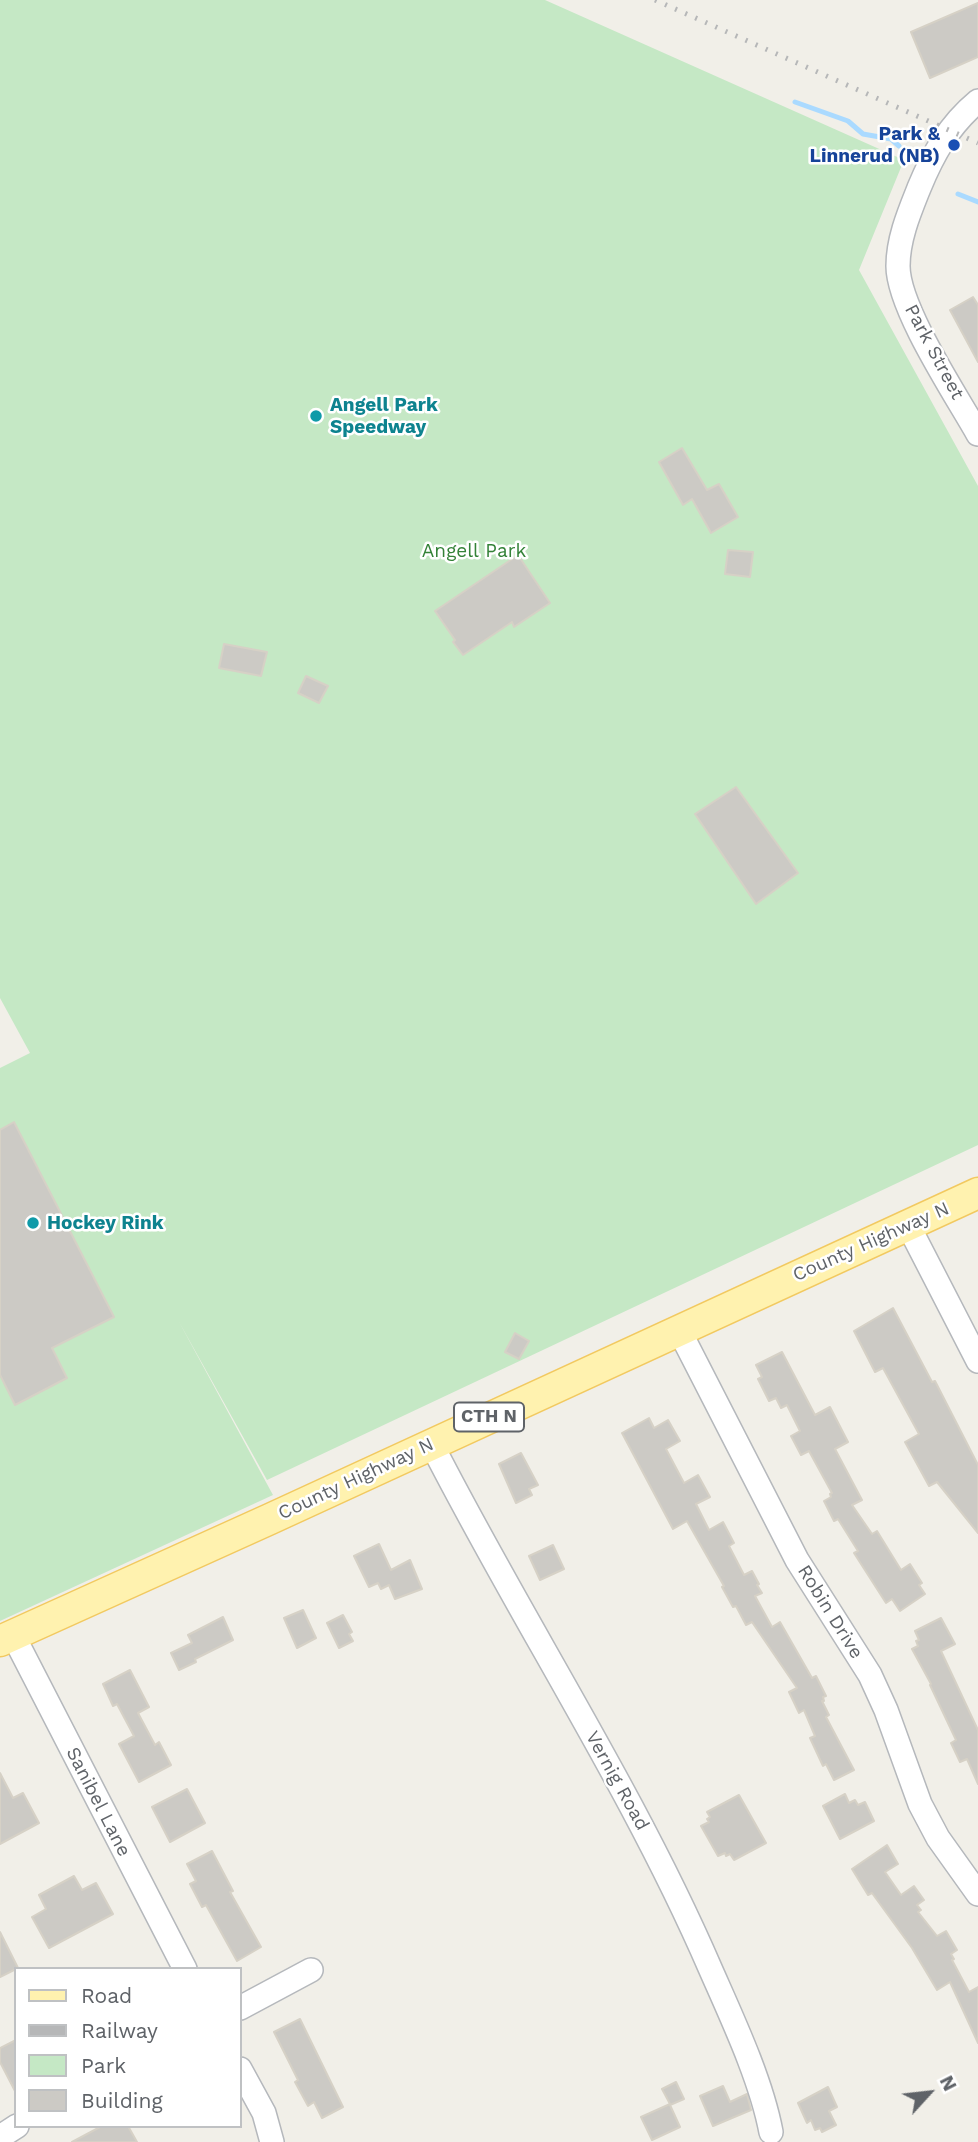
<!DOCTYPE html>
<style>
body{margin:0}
#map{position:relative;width:978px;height:2142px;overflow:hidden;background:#f1efe8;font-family:"Work Sans",sans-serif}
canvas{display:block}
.legend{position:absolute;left:14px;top:1967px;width:228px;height:161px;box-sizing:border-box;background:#fff;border:2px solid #bfc1c3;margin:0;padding:9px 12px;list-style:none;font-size:21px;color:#5f6368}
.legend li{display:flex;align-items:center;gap:14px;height:35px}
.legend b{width:35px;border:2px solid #bfc1c3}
.north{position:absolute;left:894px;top:2058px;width:70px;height:70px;-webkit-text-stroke:5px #fff;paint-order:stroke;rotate:63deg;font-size:19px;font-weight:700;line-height:28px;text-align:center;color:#5f6368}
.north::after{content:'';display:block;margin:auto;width:24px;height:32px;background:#5f6368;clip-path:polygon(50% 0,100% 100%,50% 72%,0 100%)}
</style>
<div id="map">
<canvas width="978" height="2142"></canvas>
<ul class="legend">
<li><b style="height:9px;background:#fff2af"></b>Road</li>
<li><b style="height:9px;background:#b6b7b8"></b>Railway</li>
<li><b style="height:19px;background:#c5e8c5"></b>Park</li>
<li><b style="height:19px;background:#cccac5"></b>Building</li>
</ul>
<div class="north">N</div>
</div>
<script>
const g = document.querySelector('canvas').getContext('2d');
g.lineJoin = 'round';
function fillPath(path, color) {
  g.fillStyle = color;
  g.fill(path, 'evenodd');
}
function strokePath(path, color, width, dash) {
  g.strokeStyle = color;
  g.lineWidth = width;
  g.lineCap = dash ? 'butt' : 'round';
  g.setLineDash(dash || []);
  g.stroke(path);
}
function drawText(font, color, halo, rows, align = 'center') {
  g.font = font + ' "Work Sans",sans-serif';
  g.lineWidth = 5;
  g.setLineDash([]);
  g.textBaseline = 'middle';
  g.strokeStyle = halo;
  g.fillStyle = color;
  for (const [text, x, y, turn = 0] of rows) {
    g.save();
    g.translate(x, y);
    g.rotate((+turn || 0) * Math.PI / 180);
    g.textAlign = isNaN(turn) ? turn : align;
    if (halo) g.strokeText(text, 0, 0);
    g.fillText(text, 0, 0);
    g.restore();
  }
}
fillPath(new Path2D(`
 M 0,0 L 545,0 L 904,160 L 859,270 L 978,486 L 978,1145 L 267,1480 L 178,1320 L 273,1495 L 0,1621 L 0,1068 L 30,1053 L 0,998 Z`), '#c5e8c5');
strokePath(new Path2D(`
 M 795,102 L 848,121 L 863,134 L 891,139 L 899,146
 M 958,194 L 978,202`), '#aadaff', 5);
const building = new Path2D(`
 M 978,3 L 978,57 L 930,78 L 911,32 Z
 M 973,297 L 978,305 L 978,362 L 950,310 Z
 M 682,448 L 707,490 L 719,484 L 738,517 L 711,533 L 692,499 L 683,505 L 659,462 Z
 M 728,550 L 753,552 L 750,577 L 725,574 Z
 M 518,555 L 550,603 L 514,627 L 512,622 L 463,655 L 453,642 L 455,640 L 435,611 Z
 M 224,644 L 267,652 L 261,676 L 219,668 Z
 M 306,676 L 328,686 L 319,703 L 298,693 Z
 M 736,787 L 798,873 L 756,904 L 695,814 Z
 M 14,1122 L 114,1317 L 52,1348 L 67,1378 L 15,1405 L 0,1375 L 0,1130 Z
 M 893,1308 L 932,1382 L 935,1381 L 978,1465 L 978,1533 L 937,1482 L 929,1486 L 905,1442 L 919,1434 L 883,1368 L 875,1372 L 854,1331 Z
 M 515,1333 L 529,1341 L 519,1359 L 505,1352 Z
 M 782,1352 L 815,1415 L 830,1407 L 848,1442 L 835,1449 L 862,1500 L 852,1505 L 872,1534 L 877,1531 L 901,1570 L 910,1564 L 922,1583 L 919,1585 L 925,1594 L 900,1611 L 892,1599 L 886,1603 L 854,1553 L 858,1551 L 838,1519 L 834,1521 L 824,1501 L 831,1497 L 830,1494 L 832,1493 L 809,1451 L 801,1455 L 791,1436 L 800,1431 L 787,1405 L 781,1408 L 776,1398 L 769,1401 L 758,1379 L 762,1377 L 756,1365 Z
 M 649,1418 L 654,1428 L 668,1420 L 680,1441 L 666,1449 L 684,1483 L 698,1475 L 710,1497 L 696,1504 L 709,1530 L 723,1522 L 734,1543 L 729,1546 L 744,1575 L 752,1571 L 759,1584 L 757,1585 L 762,1593 L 755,1596 L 772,1627 L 780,1622 L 812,1678 L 816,1676 L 826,1696 L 823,1697 L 824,1701 L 822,1701 L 829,1715 L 826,1717 L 854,1770 L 834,1780 L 826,1764 L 823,1766 L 810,1738 L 815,1736 L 804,1710 L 799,1713 L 789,1692 L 797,1688 L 752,1622 L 746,1625 L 736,1606 L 733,1607 L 722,1587 L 724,1586 L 687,1521 L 673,1529 L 622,1433 Z
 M 521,1453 L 538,1485 L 529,1489 L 532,1495 L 516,1503 L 499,1464 Z
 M 379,1544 L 391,1570 L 410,1560 L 422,1589 L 395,1599 L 389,1585 L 381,1589 L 378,1583 L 369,1587 L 354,1556 Z
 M 553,1545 L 564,1569 L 540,1580 L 529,1556 Z
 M 303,1610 L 316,1638 L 297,1648 L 284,1618 Z
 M 343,1615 L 352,1632 L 349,1634 L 353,1641 L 339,1648 L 327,1623 Z
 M 223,1617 L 233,1640 L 195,1659 L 196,1662 L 179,1670 L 171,1653 L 192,1643 L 188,1635 Z
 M 941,1618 L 955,1644 L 941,1651 L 978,1730 L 978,1784 L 967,1759 L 960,1762 L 951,1743 L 956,1740 L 930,1685 L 931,1684 L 912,1649 L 918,1646 L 916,1641 L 919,1640 L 915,1631 Z
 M 130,1670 L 149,1707 L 138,1713 L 155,1745 L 159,1742 L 171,1765 L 139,1782 L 119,1744 L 134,1736 L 117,1704 L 113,1706 L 103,1684 Z
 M 0,1773 L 13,1798 L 23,1793 L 39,1823 L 0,1844 Z
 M 187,1789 L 205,1823 L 170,1842 L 152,1807 Z
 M 845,1794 L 849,1803 L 855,1800 L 858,1805 L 865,1802 L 874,1821 L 840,1839 L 823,1806 Z
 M 739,1795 L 766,1843 L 734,1860 L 730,1854 L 726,1856 L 725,1853 L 718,1856 L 701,1826 L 709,1822 L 707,1819 L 710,1817 L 707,1812 Z
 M 887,1845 L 898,1864 L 885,1872 L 901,1895 L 914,1886 L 924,1900 L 917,1905 L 921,1910 L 918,1912 L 937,1936 L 946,1931 L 957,1950 L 951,1954 L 954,1959 L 952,1960 L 969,1992 L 978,1987 L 978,2043 L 950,1982 L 937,1990 L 912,1948 L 872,1893 L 868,1895 L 852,1869 Z
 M 212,1851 L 233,1891 L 230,1892 L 261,1947 L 237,1961 L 206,1905 L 202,1907 L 190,1884 L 196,1881 L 187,1864 Z
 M 74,1876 L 82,1890 L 96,1883 L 113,1914 L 49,1948 L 32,1917 L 46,1909 L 39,1895 Z
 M 0,1932 L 18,1968 L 0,1977 Z
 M 300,2019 L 343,2107 L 322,2118 L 314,2102 L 308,2106 L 295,2082 L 298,2080 L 274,2032 Z
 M 16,2040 L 16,2093 L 0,2062 L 0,2048 Z
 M 676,2082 L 684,2099 L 670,2105 L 680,2127 L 652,2140 L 641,2117 L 670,2104 L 662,2089 Z
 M 723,2086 L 730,2102 L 747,2094 L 751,2110 L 713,2126 L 700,2096 Z
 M 828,2087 L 837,2107 L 829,2111 L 836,2125 L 822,2132 L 820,2128 L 815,2130 L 811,2120 L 807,2123 L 798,2103 Z
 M 102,2126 L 128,2126 L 137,2142 L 72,2142 Z`);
fillPath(building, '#cccac5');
strokePath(building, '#d6d1c6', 2);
const minor = new Path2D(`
 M 978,101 C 949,125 933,154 919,188 C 909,213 898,239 898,266 C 898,308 956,395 978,434
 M 908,1225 L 978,1361
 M 679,1330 L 797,1560 L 870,1675 L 886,1710 L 920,1804 L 938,1838 L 978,1894
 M 431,1443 C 521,1620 631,1786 710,1968 C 732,2018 761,2079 771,2132
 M 13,1635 L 185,1969
 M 240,2008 L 311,1970
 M 240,2069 L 264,2113 L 272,2142
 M 0,2137 L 17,2126`);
const major = new Path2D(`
 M 0,1641 L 270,1519 L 978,1193`);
strokePath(minor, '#b5b8bc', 26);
strokePath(major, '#f2c960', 33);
strokePath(minor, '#fff', 23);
strokePath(major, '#fff2af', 30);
strokePath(new Path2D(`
 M 655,0 L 978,143`), '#b6b7b8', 5, [2, 9]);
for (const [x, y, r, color] of [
 [954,145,7,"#1a4fb4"],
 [316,416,7,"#0f9aa8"],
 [33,1223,7,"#0f9aa8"]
]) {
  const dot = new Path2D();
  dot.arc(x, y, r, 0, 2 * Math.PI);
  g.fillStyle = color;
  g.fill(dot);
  strokePath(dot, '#fff', 2.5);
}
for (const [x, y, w] of [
 [489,1417,70]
]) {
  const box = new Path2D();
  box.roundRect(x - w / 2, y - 14.5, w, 29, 5);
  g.fillStyle = '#fff';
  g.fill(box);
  strokePath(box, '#5f6368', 2);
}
drawText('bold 18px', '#5f6368', null, [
 ["CTH N",489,1417]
]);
drawText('bold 19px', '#164399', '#fff', [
 ["Park &",940,134],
 ["Linnerud (NB)",940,156]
], 'right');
drawText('19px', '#5f6368', '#fff', [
 ["Park Street",934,352,62],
 ["County Highway N",871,1242,-24],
 ["County Highway N",356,1479,-25],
 ["Robin Drive",830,1612,58],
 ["Vernig Road",617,1781,61],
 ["Sanibel Lane",98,1802,63]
]);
drawText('bold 19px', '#0d838f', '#fff', [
 ["Angell Park",330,405],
 ["Speedway",330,427],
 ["Hockey Rink",47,1223]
], 'left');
drawText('19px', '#348238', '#fff', [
 ["Angell Park",474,551]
]);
</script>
